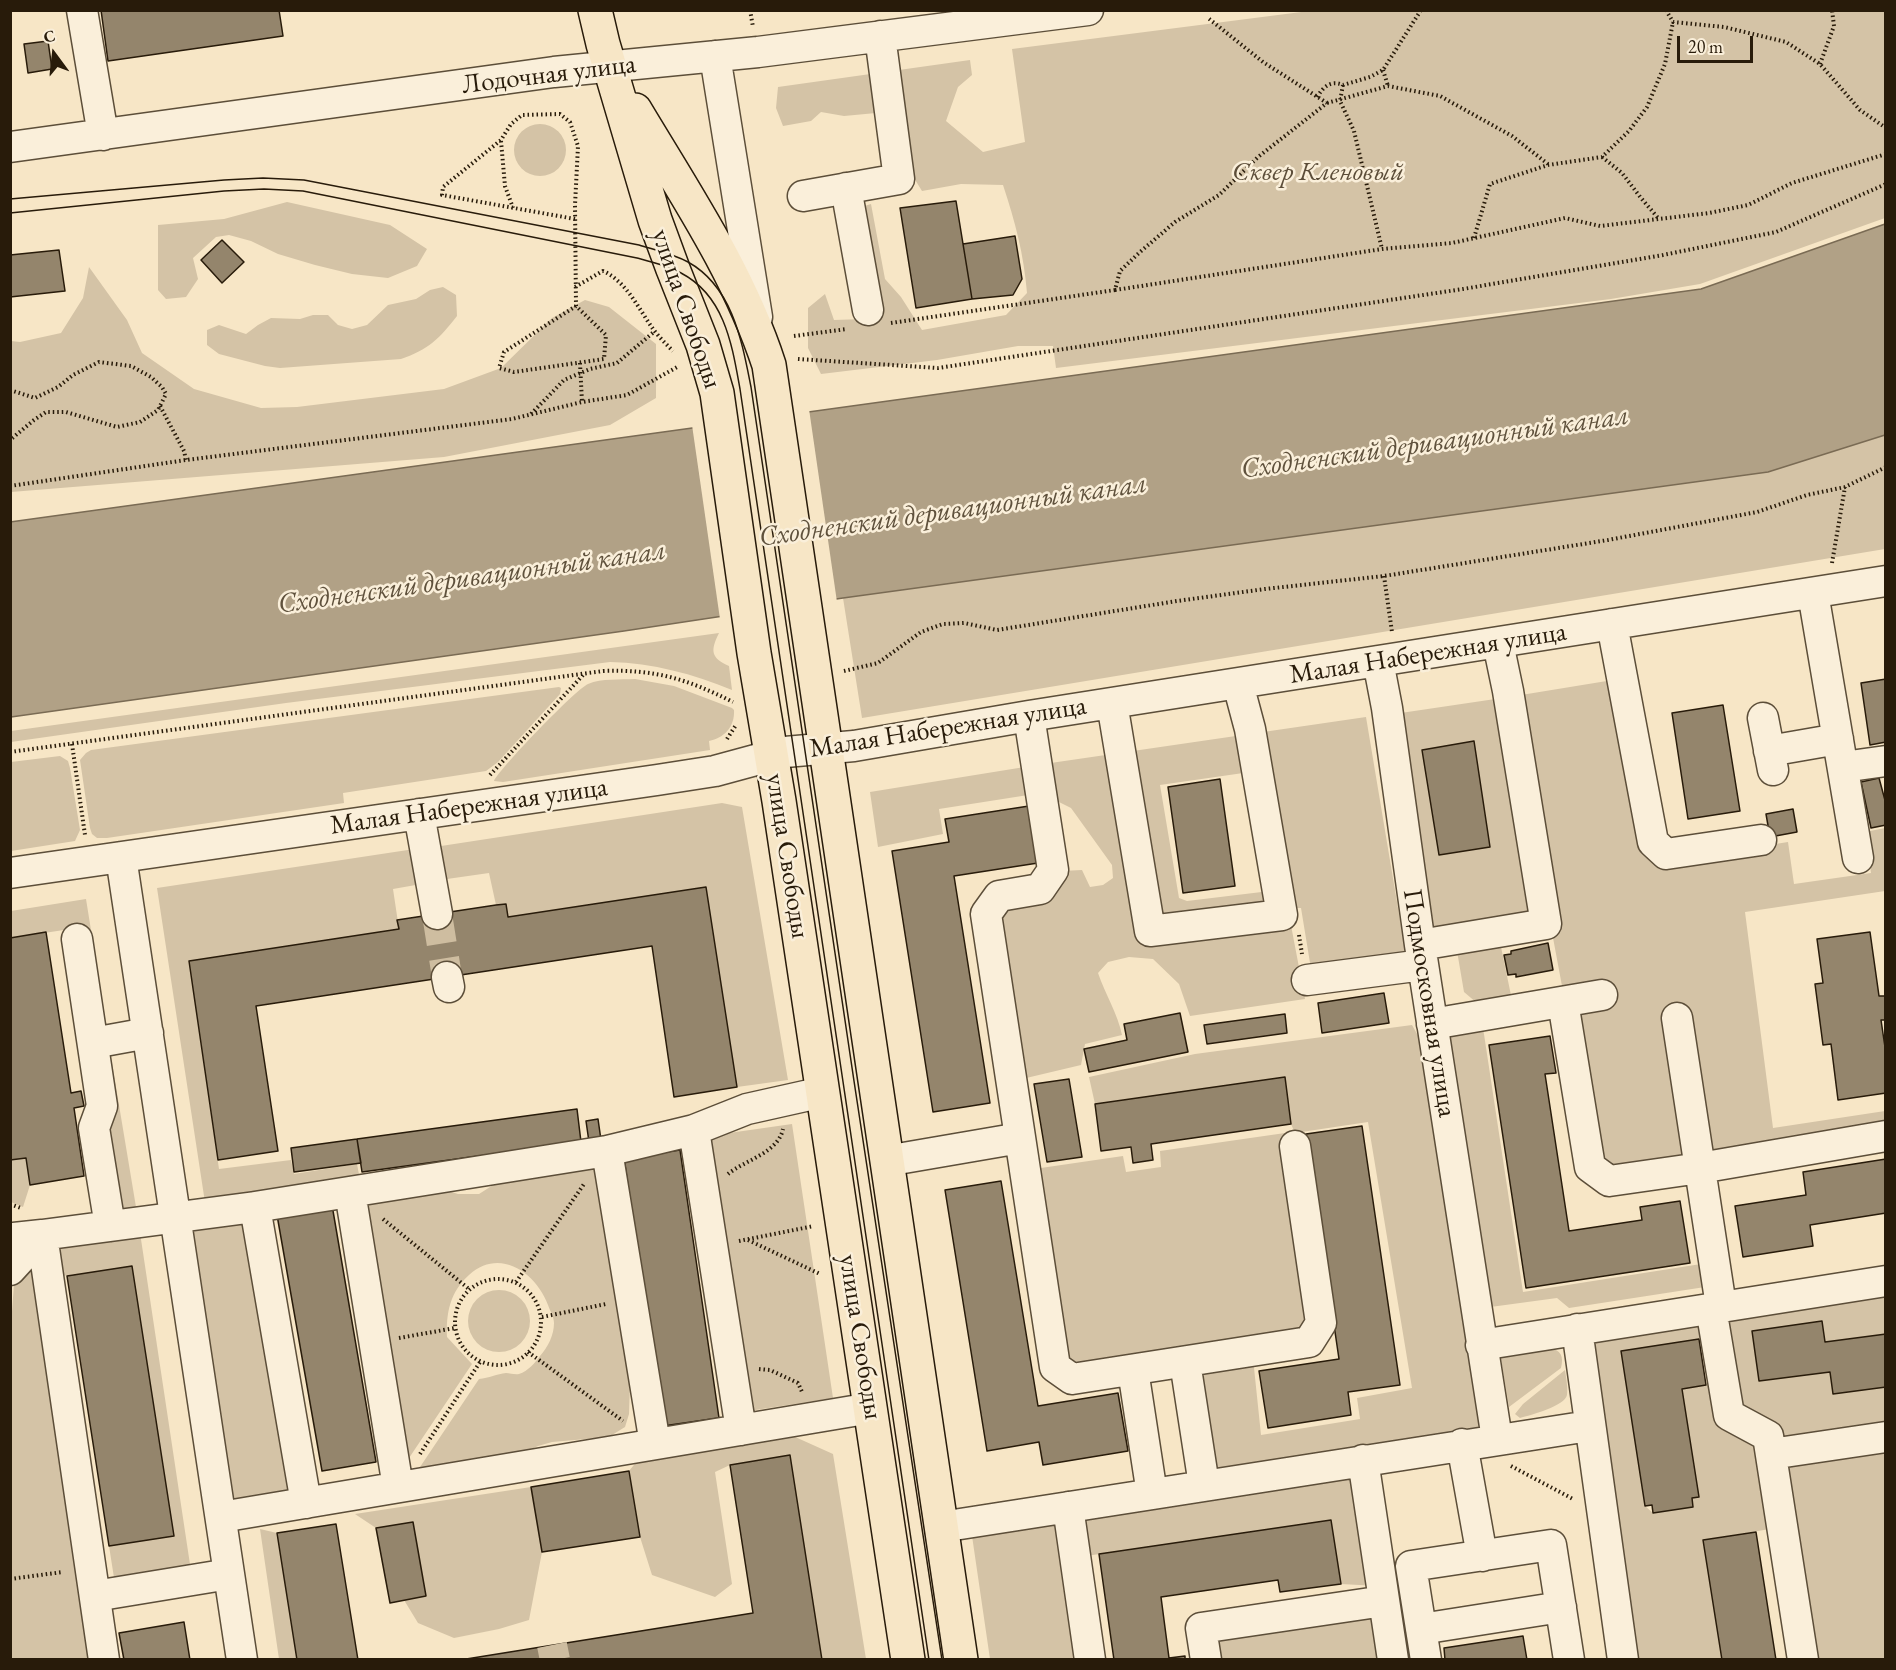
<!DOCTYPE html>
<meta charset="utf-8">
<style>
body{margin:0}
#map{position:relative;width:1896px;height:1670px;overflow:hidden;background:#f7e6c6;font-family:"EB Garamond",serif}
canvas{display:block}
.frame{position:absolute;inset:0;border:12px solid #281b0a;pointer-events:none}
.north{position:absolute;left:24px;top:24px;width:60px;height:60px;-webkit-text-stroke:4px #faefda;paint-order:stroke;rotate:345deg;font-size:16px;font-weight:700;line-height:24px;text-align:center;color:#281b0a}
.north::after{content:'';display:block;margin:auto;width:21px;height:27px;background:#281b0a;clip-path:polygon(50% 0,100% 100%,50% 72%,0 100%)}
.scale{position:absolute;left:1677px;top:36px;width:76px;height:27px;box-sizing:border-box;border:3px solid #281b0a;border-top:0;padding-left:8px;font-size:18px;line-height:21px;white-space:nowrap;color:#281b0a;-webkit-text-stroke:4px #faefda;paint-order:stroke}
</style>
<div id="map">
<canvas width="1896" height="1670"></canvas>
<div class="frame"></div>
<div class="north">С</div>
<div class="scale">20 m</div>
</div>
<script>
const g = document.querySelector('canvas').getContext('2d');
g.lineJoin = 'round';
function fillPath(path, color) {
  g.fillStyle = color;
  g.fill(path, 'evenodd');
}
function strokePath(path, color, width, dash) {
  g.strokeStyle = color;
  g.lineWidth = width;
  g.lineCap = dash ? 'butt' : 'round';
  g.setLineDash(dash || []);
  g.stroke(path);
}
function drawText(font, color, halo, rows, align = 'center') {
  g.font = font + ' "EB Garamond",serif';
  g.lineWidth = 5;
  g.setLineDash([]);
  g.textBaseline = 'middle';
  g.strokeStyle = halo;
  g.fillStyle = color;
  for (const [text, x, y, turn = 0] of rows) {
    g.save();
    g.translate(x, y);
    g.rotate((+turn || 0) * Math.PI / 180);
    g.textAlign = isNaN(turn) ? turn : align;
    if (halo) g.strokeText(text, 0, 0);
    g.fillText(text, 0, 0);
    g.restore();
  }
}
fillPath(new Path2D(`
 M 1317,10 L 1885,11 L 1885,218 L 1700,284 L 1611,299 L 1056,368 L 1053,346 L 1018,346 L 937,360 L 821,374 L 808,348 L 808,308 L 825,294 L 834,320 L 864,319 L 858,208 L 871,204 L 885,279 L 901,297 L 922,330 L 1006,315 L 1027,293 C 1024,255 1015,221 1003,185 L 961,184 L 922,191 L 906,165 L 876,113 L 844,116 L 821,112 L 811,121 L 783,126 L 776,108 L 778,87 L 970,60 L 972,75 L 958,87 L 946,121 L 983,152 L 1025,142 L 1012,49 Z
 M514 150a26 26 0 1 1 52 0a26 26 0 1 1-52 0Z
 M 287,202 L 390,225 L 427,249 L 417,266 L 388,278 L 352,274 L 315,265 L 278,254 L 251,241 L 229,235 L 216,237 L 193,258 L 198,279 L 186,297 L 166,299 L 158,290 L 158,225 L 224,219 Z
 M 89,267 L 127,320 L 142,353 L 194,389 L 261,408 L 297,407 L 444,389 L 501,368 L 552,318 L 585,300 L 609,307 L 656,344 L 656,398 L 610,425 L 444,457 L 11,492 L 11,341 L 20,342 L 61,333 L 83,298 Z
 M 443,287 L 456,295 L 457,316 C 440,338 428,350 401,359 L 280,368 L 265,366 L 219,354 L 207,345 L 207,330 L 219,325 L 246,334 L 258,325 L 271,318 L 300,319 L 313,315 L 328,315 L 338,325 L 352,329 L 367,325 L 388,305 L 416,299 L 430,290 Z
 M 1885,435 L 1885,549 L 862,718 L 843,598 L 1768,472 Z
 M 719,633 C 710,651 711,658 729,666 L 732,690 C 693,674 653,663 610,662 L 286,703 L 11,742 L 11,731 Z
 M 635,679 L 674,686 L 732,708 L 734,710 C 735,727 724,738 709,741 L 710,750 L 503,782 L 494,781 C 500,768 575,690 588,684 C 602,678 620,680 635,679 Z
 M 1619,679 L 1649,846 L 1738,850 L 1788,842 L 1794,884 L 1871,873 L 1865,832 L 1885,828 L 1885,891 L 1745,912 L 1773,1128 L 1885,1111 L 1885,1131 L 1612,1176 L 1595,1163 L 1551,927 L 1515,696 Z
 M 559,687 L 561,688 L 560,694 L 498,762 L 486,771 L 343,793 L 344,803 L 107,838 L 97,838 L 92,834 L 90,828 L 80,760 L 86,753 L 91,750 Z
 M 1502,698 L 1546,939 L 1501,947 L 1513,1005 L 1484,1009 L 1464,992 L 1457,951 L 1429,955 L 1394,714 Z
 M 1366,717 L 1407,962 L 1312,975 L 1301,908 L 1287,908 L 1264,770 L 1160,785 L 1179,898 L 1187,901 L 1270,891 L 1290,920 L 1305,999 L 1190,1016 L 1179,984 L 1153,959 L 1129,957 L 1108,962 L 1098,973 C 1105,994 1118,1014 1122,1035 L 1085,1044 L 1081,1065 L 1022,1079 L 995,917 L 1062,871 L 1082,870 L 1090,887 L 1103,885 L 1113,878 L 1112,865 L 1071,808 L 1041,793 L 939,809 L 943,834 L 878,847 L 870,792 L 1037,765 Z
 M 60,756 L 68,761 L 70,768 L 80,830 L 75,841 L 11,851 L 11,762 Z
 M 722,803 L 742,807 L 788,1080 L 737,1087 L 706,887 L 508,917 L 506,904 L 496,905 L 489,873 L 433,881 L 428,848 Z
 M 421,848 L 427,883 L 393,889 L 399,929 L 189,961 L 219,1169 L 291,1160 L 294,1174 L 357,1164 L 361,1185 L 206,1209 L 157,888 Z
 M 86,899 L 108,1036 L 77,928 L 11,938 L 11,911 Z
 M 1482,1021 L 1523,1292 L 1701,1264 L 1705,1287 L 1569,1308 L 1557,1298 L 1483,1308 L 1437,1028 Z
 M 1412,1025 L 1421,1041 L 1483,1434 L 1208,1477 L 1190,1368 L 1253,1358 L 1261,1435 L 1360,1419 L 1357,1398 L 1412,1388 L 1368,1122 L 1295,1133 L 1291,1124 L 1284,1077 L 1095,1104 L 1089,1077 L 1195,1054 Z
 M 109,1045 L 138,1219 L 113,1222 L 116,1170 L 100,1049 Z
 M 792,1124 L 833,1398 L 749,1411 L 708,1136 Z
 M 1285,1133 L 1312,1320 L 1299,1336 L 1074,1370 L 1062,1358 L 1034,1169 L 1123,1156 L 1126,1172 L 1161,1167 L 1160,1151 Z
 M 26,1158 L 30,1185 L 23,1207 L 11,1202 L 11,1160 Z
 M 592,1161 L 601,1172 L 630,1384 L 629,1414 L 625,1427 L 612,1435 L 598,1438 L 552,1442 L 538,1446 L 507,1460 L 418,1470 L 479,1379 C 489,1378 497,1374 506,1373 C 510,1373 515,1375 519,1374 C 528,1371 535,1363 540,1356 C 548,1347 554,1335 554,1323 C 554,1317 550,1311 548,1305 C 536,1273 500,1247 469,1275 C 450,1292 446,1313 447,1337 L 472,1364 L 409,1458 L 403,1447 L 360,1209 L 373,1197 L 436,1187 L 458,1194 L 479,1194 L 509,1175 Z
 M 255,1207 L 306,1503 L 221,1517 L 176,1218 Z
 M 139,1226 L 191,1571 L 115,1584 L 109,1546 L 174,1536 L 132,1267 L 54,1277 L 47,1239 Z
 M 27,1270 L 35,1275 L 100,1659 L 11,1660 L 11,1325 L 14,1284 Z
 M 1885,1285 L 1885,1334 L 1825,1342 L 1822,1321 L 1752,1331 L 1759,1381 L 1830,1372 L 1834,1394 L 1885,1387 L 1885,1427 L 1790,1440 L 1735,1406 L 1719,1312 Z
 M468 1321a31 31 0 1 1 62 0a31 31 0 1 1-62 0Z
 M 1707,1315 L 1699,1339 L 1621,1351 L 1645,1506 L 1653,1513 L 1693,1507 L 1692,1498 L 1699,1497 L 1682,1389 L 1706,1385 L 1719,1386 L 1762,1441 L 1776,1528 L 1703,1540 L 1722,1659 L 1630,1659 L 1583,1334 Z
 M 1549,1348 C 1561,1350 1564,1356 1561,1368 L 1509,1407 L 1500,1353 Z
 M 1565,1370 C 1566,1377 1568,1387 1567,1395 C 1565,1406 1531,1415 1520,1418 L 1515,1414 L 1523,1404 Z
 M 793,1436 L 833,1454 L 866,1659 L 822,1659 L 789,1456 L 730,1465 L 715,1472 L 732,1584 L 715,1597 L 652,1575 L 640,1537 L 629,1471 L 638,1460 Z
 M 1885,1442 L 1885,1659 L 1808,1659 L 1776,1457 Z
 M 1358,1466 L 1377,1586 L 1341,1584 L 1331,1520 L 1079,1557 L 1072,1511 Z
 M 531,1487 L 542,1552 L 529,1620 L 499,1629 L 454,1638 L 418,1623 L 404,1600 L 426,1596 L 413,1522 L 376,1528 L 355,1514 Z
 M 1063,1514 L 1084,1659 L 990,1659 L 971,1529 Z
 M 260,1529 L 277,1533 L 297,1659 L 279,1659 Z
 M 1374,1606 L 1382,1659 L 1209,1659 L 1206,1630 Z`), '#d4c3a6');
const water = new Path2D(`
 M 1885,224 L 1885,435 L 1768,472 L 843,598 L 624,631 L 11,717 L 10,522 L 1701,289 Z`);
fillPath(water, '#b1a186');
strokePath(water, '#7a6b54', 1.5);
fillPath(new Path2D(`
 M 809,409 L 837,602 L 720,619 L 692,425 Z`), '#f7e6c6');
const building = new Path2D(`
 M 101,10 L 279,10 L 283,36 L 108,61 Z
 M 48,41 L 52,69 L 28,73 L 24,44 Z
 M 956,201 L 972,299 L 916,308 L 900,208 Z
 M 1015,236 L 1022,279 L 1013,295 L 972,299 L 963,244 Z
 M 222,240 L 244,262 L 222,283 L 201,260 Z
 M 59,250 L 65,291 L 10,297 L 10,255 Z
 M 1886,679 L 1886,742 L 1870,745 L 1861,683 Z
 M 1723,705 L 1740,811 L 1688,819 L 1672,713 Z
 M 1474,741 L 1490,847 L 1439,855 L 1422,750 Z
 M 1879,778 L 1886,804 L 1886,825 L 1871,828 L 1861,782 Z
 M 1220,779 L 1235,886 L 1183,893 L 1168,787 Z
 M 1029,806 L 1038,863 L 954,876 L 990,1103 L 933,1112 L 892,851 L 949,842 L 945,819 Z
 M 1793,809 L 1797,832 L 1770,837 L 1766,814 Z
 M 706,887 L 737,1087 L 674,1097 L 652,946 L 256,1006 L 278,1151 L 218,1160 L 189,961 L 399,929 L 397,920 L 496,905 L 506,904 L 508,917 Z
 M 46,932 L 71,1093 L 81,1091 L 84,1106 L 74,1108 L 84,1176 L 30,1185 L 26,1158 L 10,1160 L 10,938 Z
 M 1870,932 L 1879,996 L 1886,996 L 1886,1020 L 1881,1020 L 1886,1054 L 1886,1093 L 1838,1100 L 1831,1044 L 1823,1045 L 1815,984 L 1823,983 L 1817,939 Z
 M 1548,943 L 1553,970 L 1516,977 L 1516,974 L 1508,975 L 1504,955 L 1511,954 L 1511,951 Z
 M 1384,993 L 1389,1023 L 1322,1033 L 1318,1003 Z
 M 1180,1013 L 1188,1052 L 1089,1072 L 1084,1049 L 1127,1040 L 1124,1024 Z
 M 1285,1014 L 1287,1033 L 1207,1044 L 1204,1025 Z
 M 1550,1036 L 1556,1073 L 1545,1074 L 1569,1231 L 1642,1220 L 1640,1207 L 1680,1201 L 1690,1263 L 1526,1288 L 1489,1045 Z
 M 1285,1077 L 1291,1124 L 1151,1144 L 1153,1160 L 1133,1163 L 1131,1147 L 1101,1151 L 1095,1104 Z
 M 1069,1079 L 1082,1157 L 1047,1162 L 1034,1084 Z
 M 577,1109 L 581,1142 L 362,1172 L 357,1139 Z
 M 598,1119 L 601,1140 L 589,1142 L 586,1121 Z
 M 1362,1126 L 1400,1385 L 1348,1392 L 1351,1415 L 1268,1428 L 1259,1371 L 1339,1359 L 1306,1134 Z
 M 357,1139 L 361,1163 L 294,1172 L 291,1148 Z
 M 680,1150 L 719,1418 L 663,1426 L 624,1158 Z
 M 1886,1159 L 1886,1213 L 1810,1225 L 1813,1246 L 1743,1257 L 1735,1206 L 1806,1195 L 1803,1172 Z
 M 1001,1181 L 1038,1406 L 1118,1393 L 1128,1451 L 1043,1465 L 1039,1442 L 987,1451 L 945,1190 Z
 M 332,1205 L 376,1462 L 322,1471 L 277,1215 Z
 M 132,1266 L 174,1536 L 109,1546 L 67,1276 Z
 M 1822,1321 L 1825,1342 L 1886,1334 L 1886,1387 L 1833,1394 L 1830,1372 L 1759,1381 L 1752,1331 Z
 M 1699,1339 L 1706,1385 L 1682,1389 L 1699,1497 L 1692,1498 L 1693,1507 L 1653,1513 L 1652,1505 L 1645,1506 L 1621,1351 Z
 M 790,1455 L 822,1660 L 460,1660 L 753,1613 L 730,1465 Z
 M 629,1471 L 640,1537 L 542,1552 L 531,1487 Z
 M 1331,1520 L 1341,1584 L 1280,1592 L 1278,1580 L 1161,1597 L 1169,1658 L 1185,1656 L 1185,1660 L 1114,1660 L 1099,1554 Z
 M 413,1522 L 426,1596 L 390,1603 L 376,1528 Z
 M 336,1524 L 358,1660 L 297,1660 L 277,1533 Z
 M 1756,1532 L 1776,1660 L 1722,1660 L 1703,1540 Z
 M 184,1622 L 190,1660 L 124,1660 L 119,1633 Z
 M 1523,1636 L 1527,1660 L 1445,1660 L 1444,1648 Z`);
fillPath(building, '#94856c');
strokePath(building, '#281b0a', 1.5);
strokePath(new Path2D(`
 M 437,914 L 447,977
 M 552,1645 L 555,1660`), '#cebda0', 30, [30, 15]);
const minor = new Path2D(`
 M 82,10 L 103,135
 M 715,56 L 757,317
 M 10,147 L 554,72 L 758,52 L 1088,10
 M 846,188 L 868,310
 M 803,196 L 899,179 L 880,36
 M 1813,593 L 1858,858
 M 1612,624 L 1653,842 L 1666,854 L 1761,840
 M 1378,661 L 1387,708 L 1420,945 L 1497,1439
 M 1112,703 L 1150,931 L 1282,915 L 1250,729 L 1238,684
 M 1029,716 L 1053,870 L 1040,889 L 999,896 L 986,914 L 1055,1367 L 1072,1379 L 1309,1342 L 1321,1323 L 1295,1146
 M 1763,718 L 1773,770
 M 1769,751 L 1838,739
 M 1843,767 L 1886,761
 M 419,814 L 437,914
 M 121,857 L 242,1660
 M 10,873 L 657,780 L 715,771 L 785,752 L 854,746 L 1029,716 L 1886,581
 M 77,939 L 102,1106 L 94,1128 L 110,1226
 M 1420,945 L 1546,924 L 1508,691 L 1498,643
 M 447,977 L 449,987
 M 1307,980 L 1423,965
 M 1563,1002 L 1590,1167 L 1609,1181 L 1700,1168 L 1886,1136
 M 1677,1018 L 1721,1306
 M 1432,1024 L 1602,995
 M 93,1043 L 148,1033
 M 694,1130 L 741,1430
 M 607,1151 L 655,1444
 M 886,1161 L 1020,1138
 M 350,1192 L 398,1487
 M 255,1207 L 306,1503
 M 10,1270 L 42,1235 L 14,1238
 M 1711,1308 L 1729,1415 L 1768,1436 L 1803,1660
 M 1577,1329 L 1623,1660
 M 1481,1345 L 1886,1281
 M 1185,1362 L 1204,1485
 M 1133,1370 L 1152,1494
 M 1462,1444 L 1482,1556
 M 1771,1454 L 1886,1437
 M 1363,1460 L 1393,1660
 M 1068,1507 L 1090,1660
 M 221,1517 L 871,1408
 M 941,1527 L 1589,1426
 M 95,1596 L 229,1574
 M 1421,1629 L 1561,1607
 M 104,1660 L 42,1235 L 255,1207 L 607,1151 L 694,1130 L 747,1109 L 823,1092
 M 1206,1660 L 1201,1628 L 1384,1601
 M 1426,1660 L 1411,1566 L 1551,1545 L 1569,1660`);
const major = new Path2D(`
 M 595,10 L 603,44 L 655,220 L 673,269 L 703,345 L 717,393 L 754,653 L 779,801 L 908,1660
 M 635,110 C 684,192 739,273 769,365 L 961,1660`);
strokePath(minor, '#5c4e39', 33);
strokePath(major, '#281b0a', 36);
strokePath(new Path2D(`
 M 750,10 L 753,27
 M 1666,10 L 1673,22 L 1724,27 L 1786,42 L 1820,64 L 1860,110 L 1886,128
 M 1820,64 L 1834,26 L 1832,10
 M 1383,70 L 1388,86
 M 1343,85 L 1340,101 L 1354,131 L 1382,249
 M 1317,97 C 1324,86 1331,80 1343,85 L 1370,77 L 1383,70 L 1421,10
 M 1327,103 L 1388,86 L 1440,96 L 1512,136 L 1548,164
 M 501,141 L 505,186 L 513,208
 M 1602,157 L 1622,173 L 1641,198 L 1659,219
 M 575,219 L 442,195 L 443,187 L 501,140 L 511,124 L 522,115 L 560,114 L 570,122 L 578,146 L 575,205 L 576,306 L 606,335 L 604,359 L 514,372 L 499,368 L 504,352 L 576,306
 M 1474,238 L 1490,184 L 1548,165 L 1602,157 L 1629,131 L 1647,107 L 1665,64 L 1673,22
 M 575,287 L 603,271 C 626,281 639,309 653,329 C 659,337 666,344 673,351
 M 1115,290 L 1382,249 L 1452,243 L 1565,218 L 1600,226 L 1709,213 L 1748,205 L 1792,183 L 1886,154
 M 891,323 L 1115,290 L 1120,271 L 1140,252 L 1175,222 L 1219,195 L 1258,157 L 1327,103 L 1263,62 L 1208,18
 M 794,336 L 847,329
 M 798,359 L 938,368 L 1463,289 L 1663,255 L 1776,232 L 1886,184
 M 580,363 L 582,402
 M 10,390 L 35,398 L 58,387 L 73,375 L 99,362 L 131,366 L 151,377 L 162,387 L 166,394 L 158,410 L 140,422 L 117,427 L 66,412 L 46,412 L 34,420 L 10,440
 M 160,406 L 184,451 L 186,460
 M 531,414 L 564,380 L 590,369 L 617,363 L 655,331
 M 10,486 L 186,460 L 512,419 L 582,402 L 627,395 L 679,366
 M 1832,563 L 1845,487
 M 1384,576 L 1392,632
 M 844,671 L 878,663 L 921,632 L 943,624 L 964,623 L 997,630 L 1177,601 L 1265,589 L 1384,576 L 1608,540 L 1757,512 L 1807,495 L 1845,487 L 1886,467
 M 727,739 L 736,725
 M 72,744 L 85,835
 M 10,752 L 603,671 C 655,669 687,679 733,702
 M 490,775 L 585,673
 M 1299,935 L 1302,954
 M 728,1174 C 745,1160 778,1153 783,1129
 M 10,1204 L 21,1208
 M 383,1219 L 469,1289
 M 748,1240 L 820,1274
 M 739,1241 L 814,1226
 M455 1322a43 43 0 1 1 86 0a43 43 0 1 1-86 0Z
 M 516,1282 L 584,1184
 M 542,1317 L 606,1304
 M 399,1338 L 455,1328
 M 528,1352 L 623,1421
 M 759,1369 L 770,1370 L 798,1383 L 802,1392
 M 420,1454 L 480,1362
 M 1511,1466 L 1573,1499
 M 10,1579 L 63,1572`), '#281b0a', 4, [1.5, 3]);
strokePath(minor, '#faefda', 30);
strokePath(major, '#f7e6c6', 33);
strokePath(new Path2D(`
 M 10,199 L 224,180 L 263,178 L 304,180 L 639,245 C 655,250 673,254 688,262 C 733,287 742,342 751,387 L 854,1081 L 942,1660
 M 10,213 L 224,191 L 264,189 L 303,191 L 637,258 C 652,262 668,266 681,273 C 725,296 732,345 740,389 L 929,1660`), '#281b0a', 1.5);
drawText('27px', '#281b0a', '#faefda', [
 ["Лодочная улица",549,75,-7],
 ["улица Свободы",686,309,71],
 ["Малая Набережная улица",1428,654,-9],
 ["Малая Набережная улица",948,728,-9],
 ["Малая Набережная улица",469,807,-8],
 ["улица Свободы",787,856,81],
 ["Подмосковная улица",1429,1003,81],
 ["улица Свободы",860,1337,81]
]);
drawText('italic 27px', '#5c4d39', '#faefda', [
 ["Сквер Кленовый",1318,173]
]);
drawText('italic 28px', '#5f513c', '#faefda', [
 ["Сходненский деривационный канал",1435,443,-8],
 ["Сходненский деривационный канал",953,511,-8],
 ["Сходненский деривационный канал",472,578,-8]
]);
</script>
